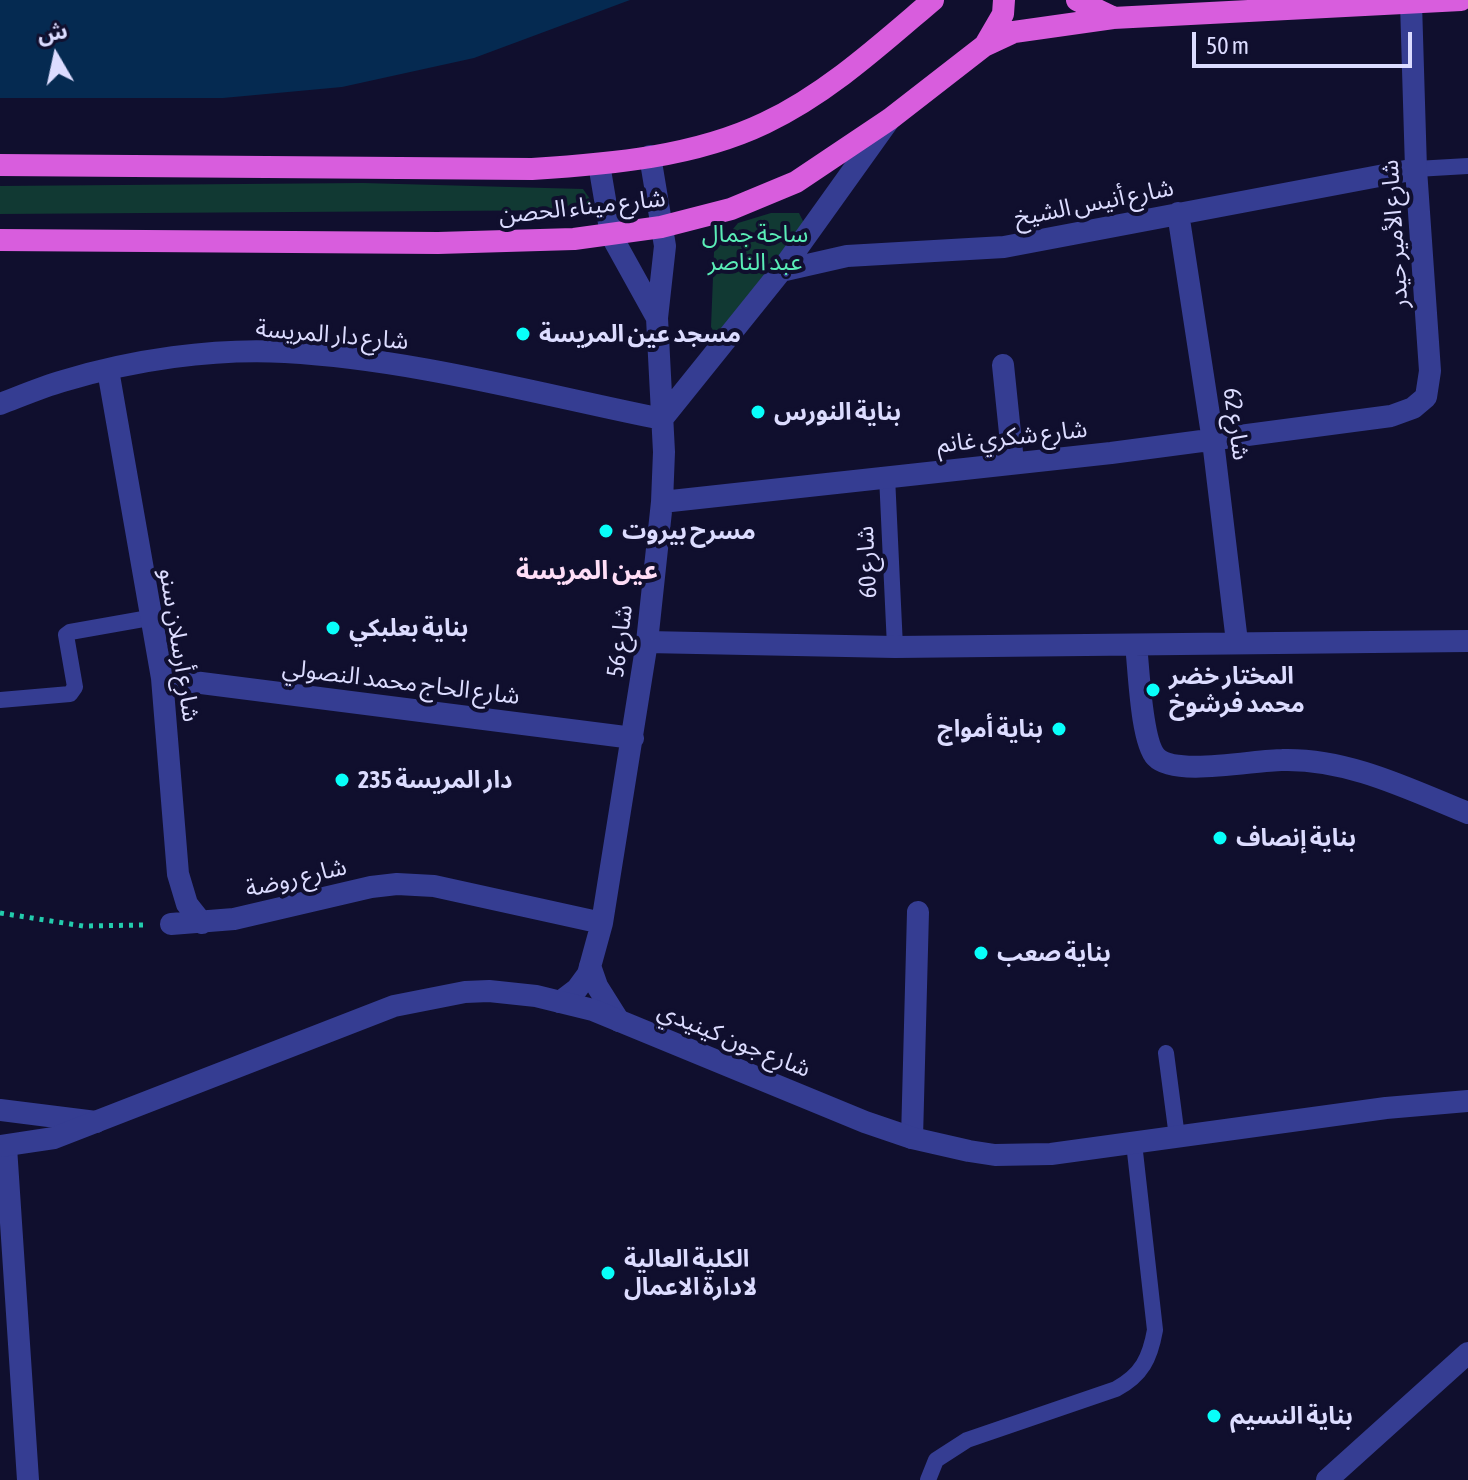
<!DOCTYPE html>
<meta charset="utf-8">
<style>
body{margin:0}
#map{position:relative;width:1468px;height:1480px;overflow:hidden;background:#100f2e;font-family:"Asap Condensed","Noto Sans Arabic",sans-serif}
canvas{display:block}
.north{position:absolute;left:16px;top:16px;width:80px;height:80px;-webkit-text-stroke:6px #100f2e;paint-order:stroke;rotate:351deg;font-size:22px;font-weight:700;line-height:32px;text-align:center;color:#dcdcff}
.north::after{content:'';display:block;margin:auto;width:28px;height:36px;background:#dcdcff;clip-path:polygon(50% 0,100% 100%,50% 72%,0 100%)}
.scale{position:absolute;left:1192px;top:32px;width:220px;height:36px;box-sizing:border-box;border:4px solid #dcdcff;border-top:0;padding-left:10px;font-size:24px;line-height:28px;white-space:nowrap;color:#dcdcff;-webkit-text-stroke:6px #100f2e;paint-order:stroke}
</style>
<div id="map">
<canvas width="1468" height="1480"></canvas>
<div class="north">ش</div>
<div class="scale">50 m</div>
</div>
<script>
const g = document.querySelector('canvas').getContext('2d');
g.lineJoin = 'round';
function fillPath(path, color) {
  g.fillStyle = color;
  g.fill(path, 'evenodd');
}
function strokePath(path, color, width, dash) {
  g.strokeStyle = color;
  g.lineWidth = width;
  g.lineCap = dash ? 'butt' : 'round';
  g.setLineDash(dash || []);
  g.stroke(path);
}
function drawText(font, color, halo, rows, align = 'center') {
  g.font = font + ' "Asap Condensed","Noto Sans Arabic",sans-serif';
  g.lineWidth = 8;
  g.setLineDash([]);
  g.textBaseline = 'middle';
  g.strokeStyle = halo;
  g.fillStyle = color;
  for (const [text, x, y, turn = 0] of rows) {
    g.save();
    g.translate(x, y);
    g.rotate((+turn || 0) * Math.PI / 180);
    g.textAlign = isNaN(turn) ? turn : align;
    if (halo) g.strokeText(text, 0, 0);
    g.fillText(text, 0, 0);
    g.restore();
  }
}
fillPath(new Path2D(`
 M 363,183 L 583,189 L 590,199 L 587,210 L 0,214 L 0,186 Z
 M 771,213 L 799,213 L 806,227 L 717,337 L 711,327 L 714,252 L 738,223 Z`), '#113933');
fillPath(new Path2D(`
 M 0,0 L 630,0 L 474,58 L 342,87 L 223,98 L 0,98 Z`), '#052a51');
strokePath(new Path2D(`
 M 0,913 L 83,926 L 146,925`), '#23ccad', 5, [4, 6]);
strokePath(new Path2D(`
 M 1416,169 L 1468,166
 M 887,476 L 895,647
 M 0,700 L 70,694 L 75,687 L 66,635 L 70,632 L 149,618
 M 1166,1053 L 1177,1137
 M 928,1480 L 936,1460 L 967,1440 L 1116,1389 C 1142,1375 1150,1358 1155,1330 L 1134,1143`), '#353d92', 16);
strokePath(new Path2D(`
 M 599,164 L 611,235 L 657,318
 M 1178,213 L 1213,441 L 1237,642
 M 781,271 L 847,256 L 1004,247 L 1416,169
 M 1003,365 L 1013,462
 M 108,370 L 162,678 L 178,874 L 187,904 L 202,923
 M 0,404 C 21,396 42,387 63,381 C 132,360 213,348 285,352 C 412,359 538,394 662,419 L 781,271 L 889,120
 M 662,502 L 1111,453 L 1391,416 L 1413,408 L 1426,397 L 1430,371 L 1416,169 L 1411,3
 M 647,642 L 895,647 L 1468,641
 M 1136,645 C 1139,670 1141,741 1156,757 C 1175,777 1254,760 1282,760 C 1347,758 1409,789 1468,813
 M 162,678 L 633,738
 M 171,924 L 234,919 L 371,887 L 397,884 L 434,886 L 602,923
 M 590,966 L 597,986 L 619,1021
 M 560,1002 L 577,989 L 588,974 L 602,923 L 647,642 L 662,502 L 664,452 L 657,318 L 665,246 L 650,156
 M 0,1110 L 96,1122
 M 912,1138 L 918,912
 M 6,1147 L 28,1480
 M 1327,1480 L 1468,1353`), '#353d92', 22);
strokePath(new Path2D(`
 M 0,1146 L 54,1138 L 394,1006 L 465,992 L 489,991 L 536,996 L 593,1010 L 865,1122 L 912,1138 L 969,1151 L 995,1155 L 1051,1154 L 1386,1108 L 1468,1101`), '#353d92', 22);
strokePath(new Path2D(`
 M 1077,0 L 1112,17
 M 985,45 L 1003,14 L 1004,0
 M 0,165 L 532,169 C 610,164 694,157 765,123 C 828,93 880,45 933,0
 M 0,240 L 438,243 L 574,239 L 661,227 L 731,209 L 796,182 L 890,119 L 984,46 L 1014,32 L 1113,18 L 1461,0`), '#d85ddd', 22);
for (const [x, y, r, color] of [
 [523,334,8,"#08fffa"],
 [758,412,8,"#08fffa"],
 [606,531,8,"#08fffa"],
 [333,628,8,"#08fffa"],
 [1153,690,8,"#08fffa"],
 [1059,729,8,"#08fffa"],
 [342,780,8,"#08fffa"],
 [1220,838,8,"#08fffa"],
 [981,953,8,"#08fffa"],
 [608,1273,8,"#08fffa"],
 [1214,1416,8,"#08fffa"]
]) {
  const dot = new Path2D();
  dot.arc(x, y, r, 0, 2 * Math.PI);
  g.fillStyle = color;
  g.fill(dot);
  strokePath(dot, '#100f2e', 3);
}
drawText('24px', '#dcdcff', '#100f2e', [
 ["شارع أنيس الشيخ",1094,203,-11],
 ["شارع ميناء الحصن",582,207,-6],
 ["شارع الأمير حيدر",1395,234,-94],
 ["شارع دار المريسة",332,335,5],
 ["شارع 62",1236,424,82],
 ["شارع شكري غانم",1012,437,-6],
 ["شارع 60",867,562,-93],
 ["شارع 56",620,641,-83],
 ["شارع أرسلان سنو",179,645,81],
 ["شارع الحاج محمد النصولي",401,682,7],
 ["شارع روضة",296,878,-13],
 ["شارع جون كينيدي",734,1040,22]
]);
drawText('24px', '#5aedb7', '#100f2e', [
 ["ساحة جمال",755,234],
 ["عبد الناصر",755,262]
]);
drawText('bold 24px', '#dcdcff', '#100f2e', [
 ["مسجد عين المريسة",539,334],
 ["بناية النورس",774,412],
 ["مسرح بيروت",622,531],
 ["بناية بعلبكي",349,628],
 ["المختار خضر",1169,676],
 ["محمد فرشوخ",1169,704],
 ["بناية أمواج",1043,729,"right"],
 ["دار المريسة 235",358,780],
 ["بناية إنصاف",1236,838],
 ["بناية صعب",997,953],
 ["الكلية العالية",624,1259],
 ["لادارة الاعمال",624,1287],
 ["بناية النسيم",1230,1416]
], 'left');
drawText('bold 26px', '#ffdef7', '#100f2e', [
 ["عين المريسة",587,571]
]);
</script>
